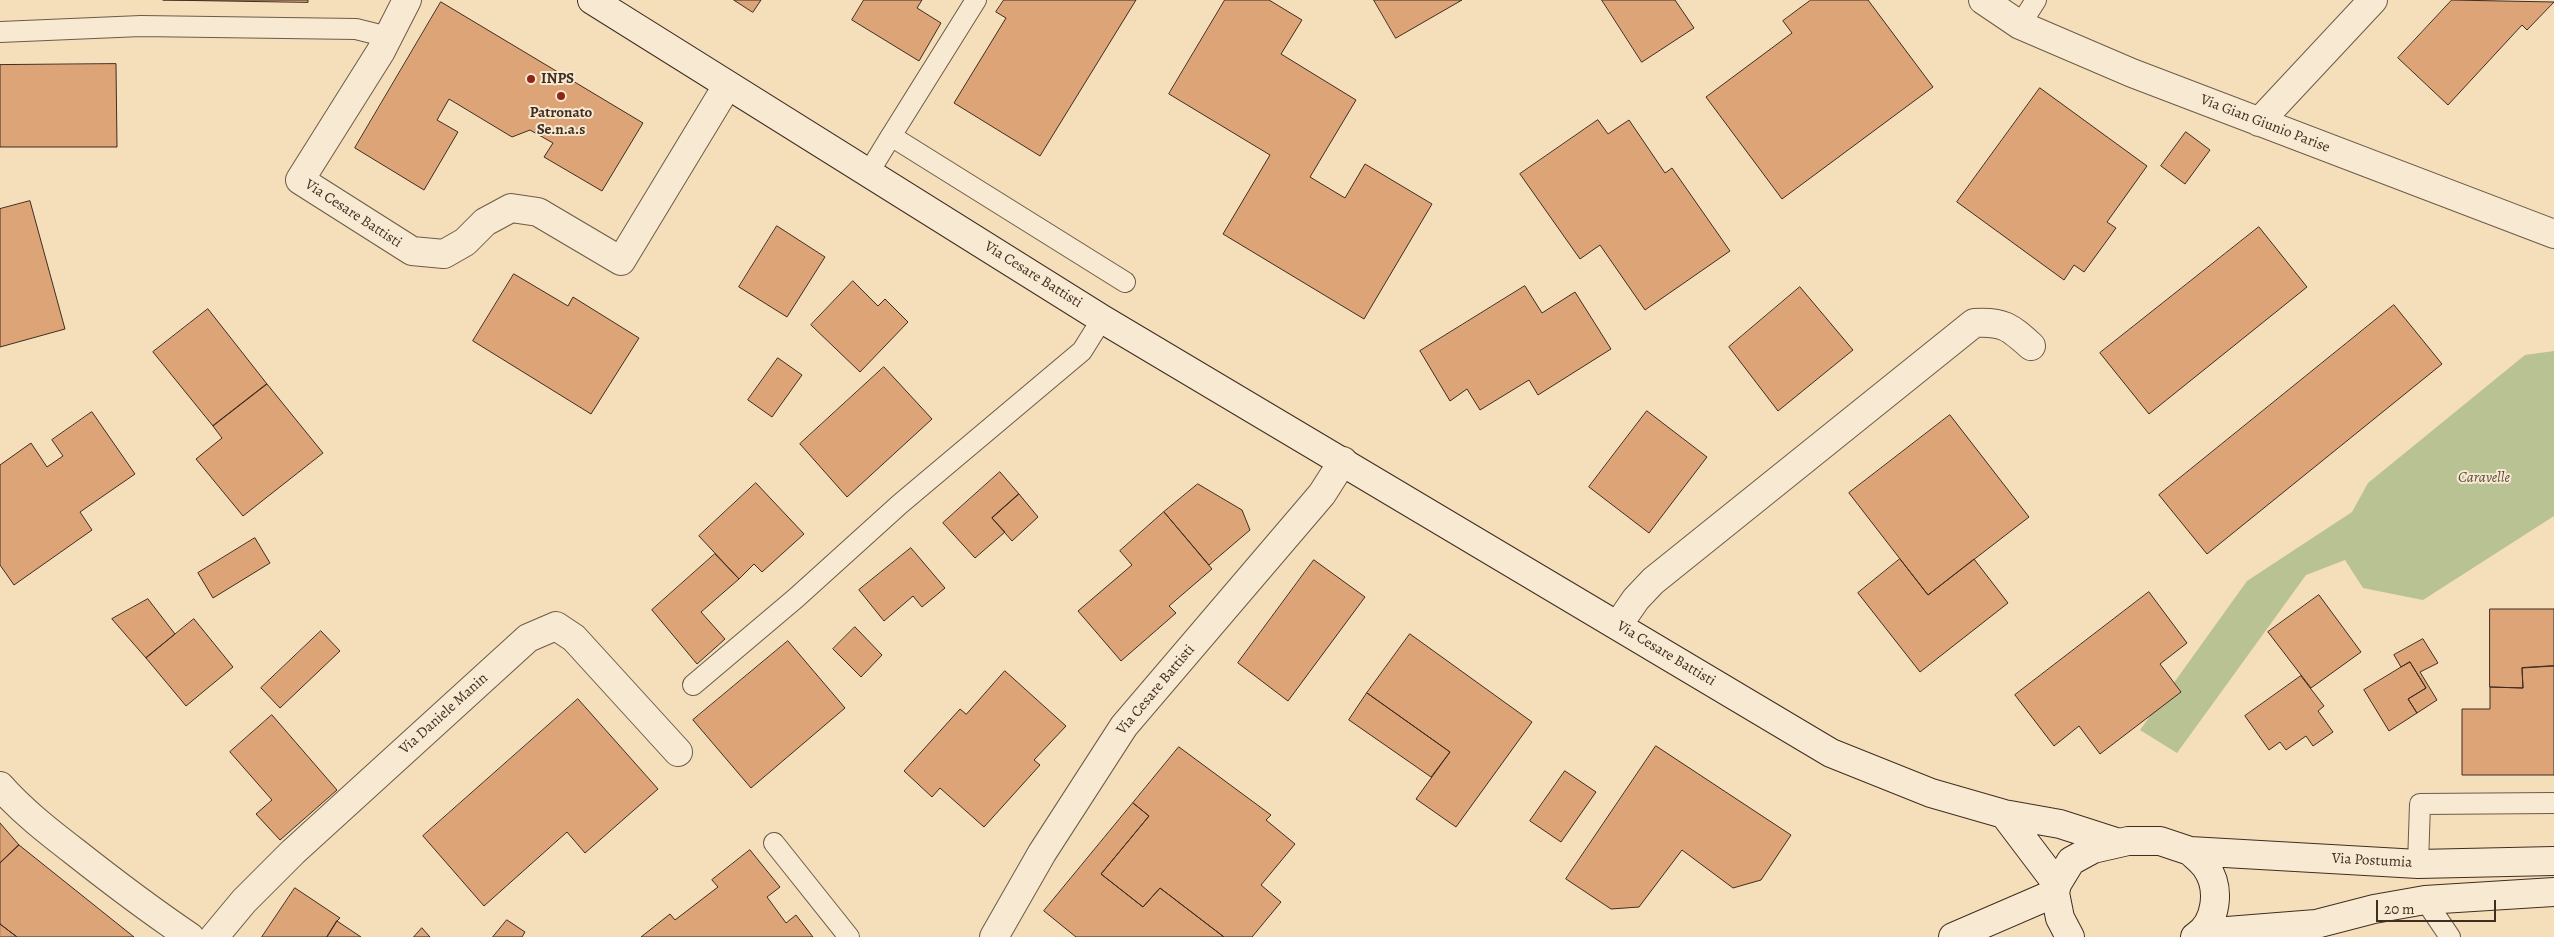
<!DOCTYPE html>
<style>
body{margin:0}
#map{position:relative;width:2554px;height:937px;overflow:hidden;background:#f4dfba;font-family:Alegreya,serif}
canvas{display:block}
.scale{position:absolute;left:2376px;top:900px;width:120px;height:22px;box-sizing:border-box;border:2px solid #402d21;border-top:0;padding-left:6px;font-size:15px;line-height:18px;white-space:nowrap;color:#402d21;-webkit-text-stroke:4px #f8ead2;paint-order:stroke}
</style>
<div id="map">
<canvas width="2554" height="937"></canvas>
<div class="scale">20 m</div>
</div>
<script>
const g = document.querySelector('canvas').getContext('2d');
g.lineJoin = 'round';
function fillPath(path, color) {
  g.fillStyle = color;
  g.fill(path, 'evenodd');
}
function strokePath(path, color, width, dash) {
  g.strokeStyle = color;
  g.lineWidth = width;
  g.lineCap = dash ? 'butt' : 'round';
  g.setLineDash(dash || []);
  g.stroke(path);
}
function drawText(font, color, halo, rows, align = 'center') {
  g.font = font + ' Alegreya,serif';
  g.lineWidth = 4;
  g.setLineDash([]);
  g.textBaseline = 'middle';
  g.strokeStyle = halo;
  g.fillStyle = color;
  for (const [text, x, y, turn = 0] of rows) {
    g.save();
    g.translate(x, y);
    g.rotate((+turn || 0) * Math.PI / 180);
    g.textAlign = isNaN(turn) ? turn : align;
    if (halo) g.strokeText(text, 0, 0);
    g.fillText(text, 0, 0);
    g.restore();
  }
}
fillPath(new Path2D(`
 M 2554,351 L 2554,516 L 2423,600 L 2363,588 L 2345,560 L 2306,575 L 2177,753 L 2140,730 L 2247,581 L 2352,512 L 2368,483 L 2525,355 Z`), '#b8c292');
const building = new Path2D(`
 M 163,0 L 308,0 L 308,2 Z
 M 734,0 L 761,0 L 753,12 Z
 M 864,0 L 922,0 L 917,8 L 941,23 L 919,61 L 852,20 Z
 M 1004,0 L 1136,0 L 1040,156 L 954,103 L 1006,18 L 996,12 Z
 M 1225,0 L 1269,0 L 1302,20 L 1281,54 L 1356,100 L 1310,177 L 1345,198 L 1365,164 L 1432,204 L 1364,319 L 1223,234 L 1270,155 L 1169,94 Z
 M 1374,0 L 1462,0 L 1396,38 Z
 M 1602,0 L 1675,0 L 1694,28 L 1642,62 Z
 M 1811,0 L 1868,0 L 1933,87 L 1782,199 L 1706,97 L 1792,33 L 1783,21 Z
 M 2452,0 L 2554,2 L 2527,30 L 2522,25 L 2448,105 L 2398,58 Z
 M 441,2 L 643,123 L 602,191 L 544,157 L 553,143 L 530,130 L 512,137 L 449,99 L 437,120 L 458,132 L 424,190 L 355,148 Z
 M 116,64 L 117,147 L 0,147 L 0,65 Z
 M 2040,88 L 2147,166 L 2107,222 L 2116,228 L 2084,272 L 2074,265 L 2064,280 L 1957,202 Z
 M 1598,120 L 1608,134 L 1629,120 L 1665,173 L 1672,168 L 1730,251 L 1645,310 L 1600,245 L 1580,259 L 1520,174 Z
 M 2186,132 L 2210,150 L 2185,184 L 2161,166 Z
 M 30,201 L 65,329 L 0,347 L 0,209 Z
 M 777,226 L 825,257 L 787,317 L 739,287 Z
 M 2259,227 L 2307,287 L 2149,414 L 2100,353 Z
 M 514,274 L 568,306 L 573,297 L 639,338 L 591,414 L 473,341 Z
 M 853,281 L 878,306 L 885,299 L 908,322 L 860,372 L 811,325 Z
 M 1525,286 L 1542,313 L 1575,292 L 1611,349 L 1538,395 L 1529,380 L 1480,410 L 1467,389 L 1450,401 L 1420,351 Z
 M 1800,287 L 1853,350 L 1778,411 L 1729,347 Z
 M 2394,305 L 2442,364 L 2207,554 L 2159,495 Z
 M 208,309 L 267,384 L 213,426 L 153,352 Z
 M 778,358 L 802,375 L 772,417 L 748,400 Z
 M 884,367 L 932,419 L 847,497 L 800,444 Z
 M 267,384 L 323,453 L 243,516 L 196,459 L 222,438 L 213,426 Z
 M 1647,411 L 1707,457 L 1649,533 L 1589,487 Z
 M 92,412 L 135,474 L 80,512 L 92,530 L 14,585 L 0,565 L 0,465 L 31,443 L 47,467 L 63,456 L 52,440 Z
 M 1950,415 L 2029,517 L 1928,595 L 1849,493 Z
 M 1000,472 L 1019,494 L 992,518 L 1005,532 L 975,558 L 943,523 Z
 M 756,483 L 804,534 L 762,572 L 754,564 L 739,579 L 699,536 Z
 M 1198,484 L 1242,510 L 1250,530 L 1209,565 L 1164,512 Z
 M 1019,494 L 1038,517 L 1012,541 L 992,518 Z
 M 1164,512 L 1212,569 L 1169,606 L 1176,613 L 1121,661 L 1078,611 L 1132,565 L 1120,551 Z
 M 255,538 L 270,563 L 213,598 L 198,573 Z
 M 911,548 L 945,588 L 922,607 L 913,596 L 884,621 L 859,590 Z
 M 715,554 L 739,579 L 701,612 L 725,639 L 697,664 L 652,610 Z
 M 1900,559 L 1928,595 L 1974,559 L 2008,603 L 1920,672 L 1858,593 Z
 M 1314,560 L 1365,597 L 1288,701 L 1238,663 Z
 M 2149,592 L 2187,643 L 2160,664 L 2181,692 L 2100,754 L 2079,726 L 2054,746 L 2015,695 Z
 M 2319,595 L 2361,652 L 2311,688 L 2268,632 Z
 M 148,599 L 175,634 L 146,658 L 112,619 Z
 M 2490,609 L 2554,609 L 2554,666 L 2522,668 L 2523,688 L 2490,687 Z
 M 194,619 L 233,667 L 186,706 L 146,658 Z
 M 855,627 L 882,655 L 861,677 L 833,649 Z
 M 321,631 L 340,651 L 280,708 L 261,688 Z
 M 1410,634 L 1532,722 L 1456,827 L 1416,799 L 1450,752 L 1367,693 Z
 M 2423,639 L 2438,663 L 2420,672 L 2437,700 L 2417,713 L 2408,699 L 2426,688 L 2410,662 L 2401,667 L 2394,655 Z
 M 788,641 L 845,708 L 751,788 L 693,720 Z
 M 2410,662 L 2426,688 L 2408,699 L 2417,713 L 2389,731 L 2364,690 Z
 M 2554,666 L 2554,775 L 2462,775 L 2462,709 L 2490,709 L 2490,687 L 2523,688 L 2522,668 Z
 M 1005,671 L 1066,726 L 1034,760 L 1040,765 L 984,827 L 940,788 L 932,797 L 904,771 L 960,709 L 966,714 Z
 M 2301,676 L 2324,706 L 2318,711 L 2333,732 L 2313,746 L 2306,736 L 2286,750 L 2280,742 L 2269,750 L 2245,716 Z
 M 1367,693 L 1450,752 L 1431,777 L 1349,720 Z
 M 578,699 L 658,789 L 585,853 L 567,832 L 484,906 L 423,836 Z
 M 272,715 L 337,790 L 280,840 L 256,814 L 272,800 L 230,752 Z
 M 1656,746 L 1791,835 L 1761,880 L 1733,888 L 1682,850 L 1639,907 L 1611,909 L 1566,879 Z
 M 1179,747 L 1271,815 L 1266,820 L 1295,844 L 1261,885 L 1281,902 L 1252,937 L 1224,937 L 1160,888 L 1143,907 L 1101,874 L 1149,816 L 1133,803 Z
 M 1565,771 L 1596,792 L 1561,842 L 1530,821 Z
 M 1133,803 L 1149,816 L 1101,874 L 1143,907 L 1160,888 L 1224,937 L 1076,937 L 1044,911 Z
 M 0,823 L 19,845 L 0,863 Z
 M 19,845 L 134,937 L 17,937 L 0,924 L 0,863 Z
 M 750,850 L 780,887 L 767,897 L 786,923 L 796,915 L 813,937 L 641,937 L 670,914 L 675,920 L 718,887 L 712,880 Z
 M 295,888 L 340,918 L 337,921 L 327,937 L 262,937 Z
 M 507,920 L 525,932 L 522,937 L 493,937 Z
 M 337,921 L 361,937 L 327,937 Z
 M 0,924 L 17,937 L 0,937 Z
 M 422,928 L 430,937 L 414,937 Z`);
fillPath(building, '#dda478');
strokePath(building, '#402d21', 1);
const lane = new Path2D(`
 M 2020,25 L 2036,0
 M 0,32 L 141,26 L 356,29 L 388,37
 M 891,136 L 976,0
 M 869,172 L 891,136 L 1125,282
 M 693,685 L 796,598 L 900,504 L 1082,351 L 1102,319
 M 774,843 L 849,937
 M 2418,864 L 2420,804 L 2554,803
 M 2425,900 L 2450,937`);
const street = new Path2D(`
 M 407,0 L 381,51 L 300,180 L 412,251 L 444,254 L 465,242 L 485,222 L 511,208 L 538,212 L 621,261 L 727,86
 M 1983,0 L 2020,25 L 2132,73 L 2554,234
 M 2259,122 L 2373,0
 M 1618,625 L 1636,599 L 1653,581 L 1974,323 C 2003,321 2010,327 2031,346
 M 0,786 C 22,811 49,832 75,852 C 113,882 150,910 190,937
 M 214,937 L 244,901 L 293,852 L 528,638 L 556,626 L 574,638 L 678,752
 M 994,937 L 1042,853 L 1124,726 L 1322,494 L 1343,461`);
const secondary = new Path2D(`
 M 592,0 L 1102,319 L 1831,753 L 1931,793 L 2004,814 L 2060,824 L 2119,843
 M 2004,814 L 2057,884
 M 2190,851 C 2195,856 2202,861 2206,867 C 2221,888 2217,923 2195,937
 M 2202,933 L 2316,924 L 2374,909 L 2425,900 L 2554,892
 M 1953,937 L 2055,893
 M 2070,937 L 2060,918 L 2055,893 L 2057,884 L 2071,861 L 2093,849 L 2128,841 L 2160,841 L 2190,851 L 2418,864 L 2554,861`);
strokePath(lane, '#6d5a47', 22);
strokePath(street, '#6d5a47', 30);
strokePath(secondary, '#402d21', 30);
strokePath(lane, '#f8ead2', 20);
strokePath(street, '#f8ead2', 28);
strokePath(secondary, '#f8ead2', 28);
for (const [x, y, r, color] of [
 [531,79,5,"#8f2418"],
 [561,96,5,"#8f2418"]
]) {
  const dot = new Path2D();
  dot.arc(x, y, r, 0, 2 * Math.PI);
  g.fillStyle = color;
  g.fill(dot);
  strokePath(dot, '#f8ead2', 2);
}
drawText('bold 15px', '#402d21', '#f8ead2', [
 ["INPS",541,79],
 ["Patronato",561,113,"center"],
 ["Se.n.a.s",561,130,"center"]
], 'left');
drawText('15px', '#402d21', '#f8ead2', [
 ["Via Gian Giunio Parise",2265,124,21],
 ["Via Cesare Battisti",353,214,33],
 ["Via Cesare Battisti",1033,275,32],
 ["Via Cesare Battisti",1666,654,31],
 ["Via Cesare Battisti",1156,690,-50],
 ["Via Daniele Manin",444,714,-42],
 ["Via Postumia",2372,861,3]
]);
drawText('italic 15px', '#584b38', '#f8ead2', [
 ["Caravelle",2484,478]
]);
</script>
